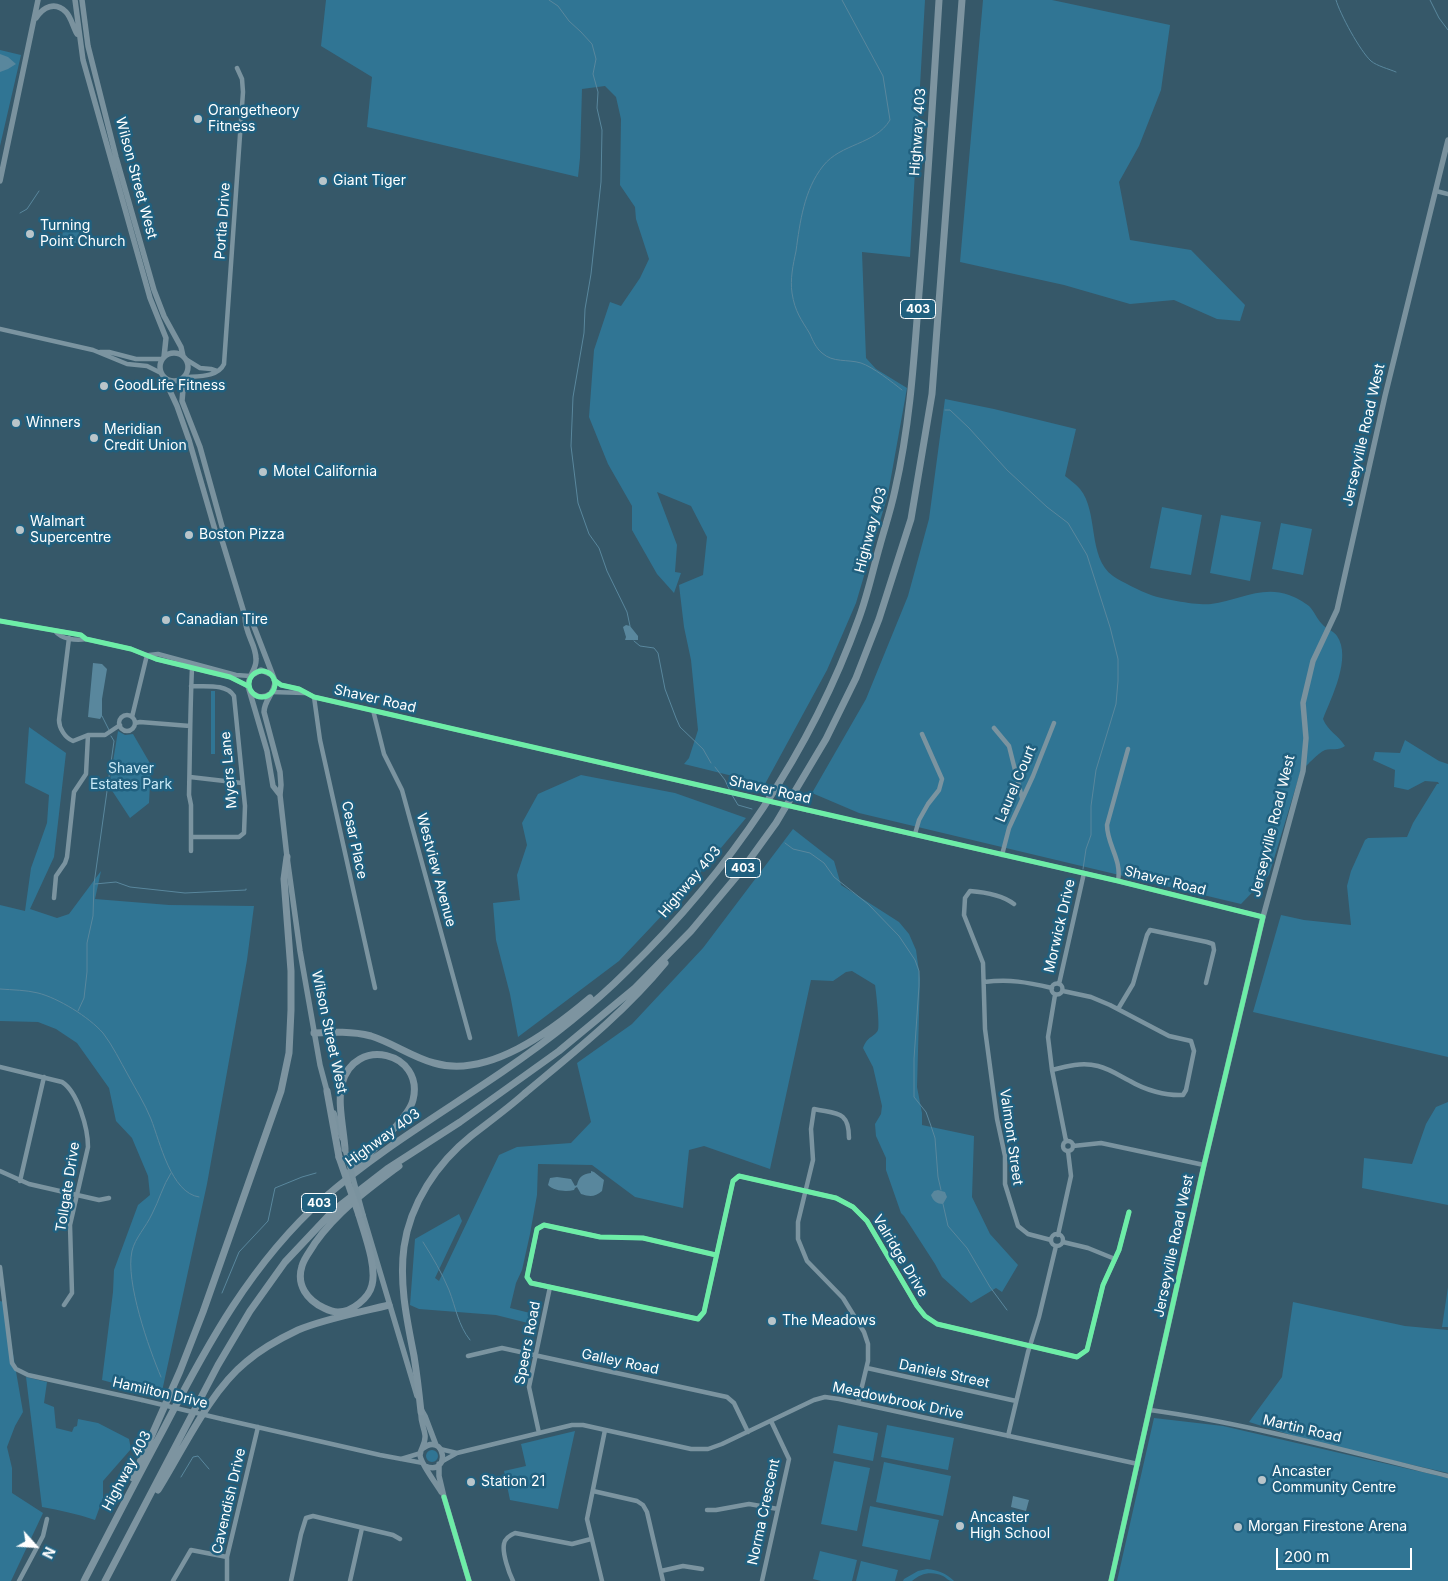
<!DOCTYPE html>
<style>
body{margin:0}
#map{position:relative;width:1448px;height:1581px;overflow:hidden;background:#365869;font-family:Inter,sans-serif}
canvas{display:block}
.north{position:absolute;left:10px;top:1521px;width:50px;height:50px;-webkit-text-stroke:4px #20607f;paint-order:stroke;rotate:116deg;font-size:14px;font-weight:700;line-height:20px;text-align:center;color:#fff}
.north::after{content:'';display:block;margin:auto;width:18px;height:22px;background:#fff;clip-path:polygon(50% 0,100% 100%,50% 72%,0 100%)}
.scale{position:absolute;left:1276px;top:1548px;width:136px;height:22px;box-sizing:border-box;border:2px solid #fff;border-top:0;padding-left:6px;font-size:15px;line-height:18px;white-space:nowrap;color:#fff;-webkit-text-stroke:4px #20607f;paint-order:stroke}
</style>
<div id="map">
<canvas width="1448" height="1581"></canvas>
<div class="north">N</div>
<div class="scale">200 m</div>
</div>
<script>
const g = document.querySelector('canvas').getContext('2d');
g.lineJoin = 'round';
function fillPath(path, color) {
  g.fillStyle = color;
  g.fill(path, 'evenodd');
}
function strokePath(path, color, width, dash) {
  g.strokeStyle = color;
  g.lineWidth = width;
  g.lineCap = dash ? 'butt' : 'round';
  g.setLineDash(dash || []);
  g.stroke(path);
}
function drawText(font, color, halo, rows, align = 'center') {
  g.font = font + ' Inter,sans-serif';
  g.lineWidth = 5;
  g.setLineDash([]);
  g.textBaseline = 'middle';
  g.strokeStyle = halo;
  g.fillStyle = color;
  for (const [text, x, y, turn = 0] of rows) {
    g.save();
    g.translate(x, y);
    g.rotate((+turn || 0) * Math.PI / 180);
    g.textAlign = isNaN(turn) ? turn : align;
    if (halo) g.strokeText(text, 0, 0);
    g.fillText(text, 0, 0);
    g.restore();
  }
}
fillPath(new Path2D(`
 M 326,0 L 925,0 L 910,257 L 862,252 L 866,358 L 876,369 L 907,388 L 888,494 L 856,603 L 827,670 L 765,784 L 684,764 L 689,758 L 698,730 L 691,660 L 684,627 L 679,585 L 703,575 L 707,537 L 691,506 L 657,492 L 677,545 L 675,572 L 681,573 L 674,593 L 657,574 L 632,530 L 632,506 L 608,464 L 589,417 L 594,350 L 610,302 L 621,306 L 640,278 L 649,259 L 636,219 L 635,207 L 620,185 L 621,119 L 616,97 L 605,86 L 582,89 L 580,158 L 578,177 L 367,127 L 372,77 L 321,46 Z
 M 983,0 L 1052,0 L 1170,25 L 1161,90 L 1139,146 L 1119,182 L 1130,240 L 1191,250 L 1245,305 L 1240,321 L 1217,319 L 1174,300 L 1130,304 L 1064,285 L 960,262 Z
 M 0,50 L 21,55 L 0,146 Z
 M 65,220 L 81,222 L 77,243 L 61,242 Z
 M 945,399 L 994,409 L 1076,429 L 1065,476 C 1070,480 1076,484 1080,489 C 1099,512 1087,557 1113,576 C 1122,582 1140,591 1151,595 C 1162,599 1200,606 1211,604 C 1238,601 1261,585 1289,595 C 1295,597 1304,602 1309,606 C 1314,611 1317,619 1322,624 C 1326,629 1334,631 1337,636 C 1352,658 1331,698 1323,719 C 1328,731 1338,735 1345,746 C 1338,751 1332,748 1325,750 C 1318,753 1305,767 1300,773 L 1269,875 L 1241,904 L 859,813 L 812,793 L 866,699 L 908,596 L 929,519 Z
 M 1162,507 L 1202,515 L 1191,575 L 1150,568 Z
 M 1221,515 L 1261,522 L 1250,581 L 1210,573 Z
 M 1281,523 L 1312,529 L 1303,575 L 1272,569 Z
 M 211,691 L 215,691 L 215,754 L 211,754 Z
 M 29,727 L 66,753 L 54,857 L 30,909 L 57,918 L 69,914 L 101,871 L 95,899 L 169,905 L 254,906 L 247,960 L 207,1184 L 161,1396 L 102,1380 L 113,1292 L 114,1270 L 138,1205 L 150,1195 L 148,1176 L 132,1138 L 116,1121 L 109,1088 L 77,1043 L 56,1029 L 38,1022 L 0,1021 L 0,905 L 25,911 L 31,868 L 47,823 L 49,795 L 25,783 Z
 M 118,731 L 125,735 L 133,734 L 151,765 L 149,803 L 130,818 L 109,786 Z
 M 1405,740 L 1439,761 L 1448,764 L 1448,1057 L 1253,1012 L 1281,915 L 1304,920 L 1351,925 L 1347,886 L 1351,871 L 1365,840 L 1368,838 L 1407,837 L 1413,823 L 1437,784 L 1439,784 L 1438,782 L 1425,781 L 1408,790 L 1394,787 L 1395,770 L 1373,760 L 1375,752 L 1400,753 Z
 M 581,775 L 675,793 L 746,818 L 685,891 L 619,961 L 518,1037 L 510,994 L 496,940 L 493,903 L 520,900 L 517,875 L 527,845 L 522,823 L 538,794 Z
 M 793,829 L 834,861 L 841,885 L 899,922 L 909,934 L 916,950 L 920,979 L 917,1087 L 922,1113 L 922,1125 L 974,1136 L 972,1197 L 990,1234 L 1018,1265 L 1002,1292 L 996,1288 L 971,1303 L 942,1277 L 935,1264 L 904,1216 L 901,1213 L 886,1170 L 886,1158 L 876,1136 L 875,1124 L 881,1114 L 882,1106 L 873,1067 L 863,1048 C 868,1035 874,1038 878,1030 C 880,1027 876,990 875,985 L 852,971 L 846,972 L 833,981 L 811,980 L 770,1169 L 704,1146 L 689,1150 L 683,1208 L 635,1197 L 592,1165 L 538,1164 L 537,1195 L 530,1234 L 522,1270 L 516,1283 L 510,1308 L 538,1315 L 536,1325 L 496,1315 L 419,1309 L 410,1305 L 415,1239 L 459,1214 L 462,1221 L 435,1278 L 439,1281 L 499,1155 L 517,1147 L 571,1143 L 591,1122 L 577,1063 L 632,1024 L 703,948 Z
 M 1448,1102 L 1448,1205 L 1362,1188 L 1364,1158 L 1412,1164 L 1426,1124 L 1436,1107 Z
 M 1448,1287 L 1448,1327 L 1442,1327 Z
 M 0,1301 L 4,1302 L 23,1412 L 15,1426 L 7,1447 L 12,1468 L 12,1493 L 43,1513 L 11,1581 L 0,1581 Z
 M 1293,1302 L 1405,1326 L 1448,1330 L 1448,1473 L 1317,1443 L 1249,1422 L 1282,1377 Z
 M 26,1377 L 47,1382 L 44,1403 L 54,1407 L 56,1428 L 72,1432 L 74,1427 L 77,1426 L 78,1419 L 98,1423 L 129,1439 L 131,1449 L 103,1481 L 103,1498 L 95,1520 C 77,1514 60,1510 42,1507 Z
 M 1154,1418 L 1223,1426 L 1448,1478 L 1448,1581 L 1117,1581 Z
 M 838,1425 L 878,1433 L 873,1461 L 833,1453 Z
 M 887,1425 L 954,1438 L 948,1470 L 881,1457 Z
 M 575,1431 L 558,1509 L 510,1500 L 504,1471 L 526,1466 L 521,1444 Z
 M426 1456a6 6 0 1 1 12 0a6 6 0 1 1-12 0Z
 M 834,1461 L 870,1468 L 857,1531 L 821,1524 Z
 M 884,1462 L 951,1476 L 943,1516 L 876,1502 Z
 M 870,1506 L 939,1520 L 930,1560 L 862,1546 Z
 M 820,1551 L 857,1560 L 852,1581 L 821,1581 L 813,1579 Z
 M 861,1561 L 898,1570 L 895,1581 L 856,1581 Z
 M 927,1569 C 938,1570 946,1573 954,1581 C 948,1581 948,1579 943,1576 C 932,1571 921,1573 912,1581 L 903,1581 L 904,1579 L 918,1571 Z`), '#307594');
fillPath(new Path2D(`
 M 0,54 L 8,57 L 16,64 L 8,69 L 0,72 Z
 M 626,625 L 630,626 L 638,636 L 638,640 L 625,640 L 626,637 L 623,627 Z
 M 93,663 L 102,664 L 107,669 L 102,699 L 102,716 L 100,719 L 88,717 Z
 M 591,1171 L 594,1172 L 604,1180 L 602,1191 C 595,1197 590,1197 581,1194 L 577,1187 L 575,1188 L 574,1190 C 566,1192 554,1191 548,1185 L 550,1178 L 557,1177 L 571,1179 L 575,1186 L 577,1185 C 579,1177 582,1174 591,1173 Z
 M 938,1190 L 945,1192 L 947,1197 L 943,1204 C 937,1204 933,1201 931,1195 L 934,1191 Z
 M 1013,1496 L 1029,1500 L 1026,1511 L 1011,1507 Z`), '#59879d');
strokePath(new Path2D(`
 M 549,0 L 558,6 L 569,21 L 581,32 L 592,44 L 596,59 L 593,74 L 598,92 L 597,108 L 602,130 L 601,182 L 591,274 L 585,309 L 584,333 L 573,397 L 571,446 L 578,503 L 589,534 L 599,548 L 607,571 L 627,612 L 630,626
 M 842,0 L 883,76 L 890,120 C 875,145 841,143 823,166 C 804,190 800,222 796,251 C 793,265 790,279 792,293 C 795,312 801,319 810,334 C 813,341 816,348 822,353 C 833,363 848,359 861,363 C 873,367 892,382 902,390
 M 1336,0 C 1340,14 1360,51 1371,61 C 1377,66 1389,69 1396,72
 M 1430,0 L 1439,18 L 1448,30
 M 20,213 L 27,209 L 39,191
 M 945,410 L 950,410 L 969,428 L 1007,470 L 1047,507 L 1068,523 L 1087,555 L 1110,627 L 1118,659 L 1118,681 L 1116,704 L 1096,770 L 1091,806 L 1091,835 L 1086,849 L 1083,869
 M 634,641 L 640,646 L 654,648 L 658,653 L 665,689 L 676,718 L 680,727 L 703,749 L 711,763
 M 102,716 L 109,730
 M 715,767 L 725,780 L 730,791
 M 732,795 L 738,805 L 752,809
 M 785,843 L 793,849 L 810,853 L 824,863 L 834,877 L 868,904 L 899,936 L 915,960 L 919,971 L 919,986 L 914,1059 L 914,1097 L 926,1112 L 931,1126 L 935,1138 L 938,1177 L 941,1190
 M 95,884 L 116,882 L 130,887 L 185,893 L 246,890 L 246,889
 M 0,989 C 13,990 26,990 38,993 C 58,998 89,1017 103,1033 C 113,1046 120,1061 128,1075 C 136,1090 145,1104 151,1119 C 160,1142 171,1193 199,1197
 M 78,1011 L 84,998 L 87,972 L 87,943 L 93,916 L 94,884 L 114,741 L 111,736
 M 943,1204 L 948,1226 L 967,1248 L 990,1287 L 1007,1310
 M 423,1242 C 433,1258 442,1273 449,1290 C 456,1308 458,1325 470,1340
 M 222,1293 L 239,1252 L 268,1221 L 275,1188 L 302,1177 L 316,1173
 M 161,1377 C 149,1349 125,1281 132,1251 C 135,1238 146,1227 152,1214 C 159,1201 163,1185 171,1173
 M 181,1477 L 193,1457 L 198,1456 L 209,1469`), '#59879d', 1);
strokePath(new Path2D(`
 M 1436,191 L 1448,194
 M 0,329 L 93,350 L 127,364 L 147,366 L 161,373
 M 100,352 L 109,352 L 136,359 L 162,359
 M 187,360 L 200,368 L 211,369 L 217,371
 M 186,377 C 199,376 218,377 224,364 L 243,92 L 242,79 L 237,68
 M 0,621 L 81,635 L 86,639 L 131,649 L 156,659 L 230,677 L 248,686
 M 55,631 C 61,639 76,641 86,639
 M 69,638 L 59,720 C 59,728 65,738 73,741 L 88,735 L 105,735 L 120,725
 M 149,655 L 158,654 L 236,675 L 250,676
 M 275,680 L 281,685 L 299,689 L 314,697 L 746,796
 M 191,686 C 204,687 226,683 234,696 L 245,806 L 244,833 L 239,837 L 191,837 L 191,805 L 189,795 C 190,753 190,711 192,668
 M 271,692 L 305,693
 M 314,697 L 320,740 L 375,988
 M 373,710 L 384,754 L 402,790 L 470,1038
 M119 723a8 8 0 1 1 16 0a8 8 0 1 1-16 0Z
 M 132,717 L 147,655
 M 135,723 L 140,722 L 190,726
 M 994,728 L 1009,746 L 1022,798
 M 190,777 L 242,783
 M 807,810 L 1118,881 L 1263,917
 M 915,834 L 919,820 L 928,804 L 939,790 L 942,779 L 922,734
 M 191,837 L 191,851
 M 1002,855 L 1009,828 L 1033,776 L 1054,723
 M 1118,881 C 1122,859 1107,845 1107,825 L 1128,749
 M 54,898 L 56,876 L 65,863 L 67,857 L 74,792 L 86,774 L 88,735
 M 1014,904 C 1002,895 984,892 970,891 L 965,898 L 964,915 L 983,963 L 985,1029 L 997,1119 L 1005,1156 L 1005,1184 L 1018,1226 L 1028,1234 L 1051,1240
 M 984,982 C 1010,979 1026,982 1052,988
 M1051.5 989a5.5 5.5 0 1 1 11 0a5.5 5.5 0 1 1-11 0Z
 M 1059,984 L 1084,873
 M 1055,995 L 1048,1037 L 1052,1070 L 1066,1141
 M 1118,1009 L 1133,984 L 1147,935 L 1150,930 L 1207,942 L 1213,944 L 1214,950 L 1206,983
 M 0,1067 L 62,1082 C 78,1092 88,1129 88,1147 L 70,1225 L 72,1293 L 64,1305
 M 1052,1070 C 1067,1066 1082,1062 1098,1066 C 1110,1069 1120,1076 1130,1081 C 1145,1090 1166,1096 1183,1095 L 1186,1090 L 1194,1051 L 1191,1041 L 1169,1036 L 1110,1005 L 1091,997 L 1063,991
 M 849,1138 C 849,1110 836,1114 814,1109 L 811,1129 L 813,1160 L 798,1222 L 798,1239 L 807,1261 L 843,1298 L 864,1332 L 868,1344 L 868,1361 L 858,1403
 M1063 1146a5 5 0 1 1 10 0a5 5 0 1 1-10 0Z
 M 1073,1146 L 1101,1143 L 1204,1165
 M 0,1171 L 29,1184 L 99,1200 L 109,1198
 M 20,1181 L 44,1077
 M1051 1240a6 6 0 1 1 12 0a6 6 0 1 1-12 0Z
 M 1058,1235 L 1071,1176 L 1068,1151
 M 1063,1242 L 1088,1248 L 1115,1259
 M 716,1255 L 643,1238 L 600,1237 L 544,1225 L 537,1229 L 527,1277 L 531,1283 L 698,1319 L 704,1312 L 733,1181 L 739,1176 L 836,1198 L 853,1207 L 867,1221 L 917,1306 L 925,1316 L 937,1324 L 1077,1357 L 1087,1350 L 1103,1285 L 1119,1250 L 1129,1212
 M 0,1267 L 12,1363 L 16,1369 L 28,1375 L 142,1400
 M 468,1356 L 502,1348 L 727,1397 L 734,1403 L 748,1432
 M 867,1368 L 1016,1401
 M 1150,1410 C 1251,1424 1350,1452 1448,1476
 M 222,1419 L 380,1455 L 423,1463
 M 539,1433 L 529,1387 L 550,1287
 M 1008,1436 L 1028,1352 L 1039,1317 L 1056,1246
 M 440,1449 L 457,1453
 M 401,1459 L 421,1453
 M 441,1462 L 457,1453 L 572,1425 L 583,1425 L 691,1449 L 708,1449 L 722,1444 L 814,1400 L 825,1397 L 839,1399 L 1138,1464
 M 593,1491 L 637,1501 L 643,1505 L 647,1512 L 663,1581
 M 707,1510 L 716,1510 L 749,1504 L 778,1509
 M 661,1571 L 683,1566 L 702,1569
 M 19,1581 L 43,1536 L 47,1519
 M 173,1581 L 191,1550 L 227,1557
 M 227,1581 L 227,1557 L 258,1427
 M 291,1581 L 301,1534 L 306,1518 L 313,1516 L 393,1535 L 400,1539
 M 350,1581 L 362,1528
 M 513,1581 C 509,1573 502,1553 504,1544 C 505,1538 510,1535 515,1533 L 572,1544 L 591,1539
 M 602,1581 L 587,1519 L 605,1430
 M 762,1581 L 789,1459 L 771,1421`), '#7b94a0', 4.5);
strokePath(new Path2D(`
 M 75,0 L 83,60 L 150,298 L 166,338 L 164,357
 M 82,0 L 88,46 L 116,157 L 154,290 L 164,316 L 181,347 L 183,356
 M 36,18 C 43,7 55,1 66,12 C 71,17 73,27 77,34
 M 0,181 L 38,0
 M160 367a14 14 0 1 1 28 0a14 14 0 1 1-28 0Z
 M 163,376 L 177,406 L 189,440 L 215,530 L 221,537 L 245,616 C 245,635 256,644 256,659 C 257,669 248,676 248,686 L 267,751 L 273,786 L 280,795
 M 184,378 L 182,401 L 200,447 L 215,501 L 223,530 L 221,537
 M 245,616 L 253,624 L 275,681 C 275,693 264,700 264,712 L 280,772 L 281,785 L 280,795 L 287,857 L 300,951 L 320,1065 L 328,1095
 M 252,675 L 261,670 L 270,674
 M 250,691 C 256,697 262,699 270,694
 M 334,1113 L 342,1138
 M 363,1215 L 417,1396
 M 421,1409 L 425,1416 L 436,1445
 M 421,1412 C 420,1421 424,1427 425,1435 C 426,1443 421,1448 420,1454 C 419,1461 437,1485 441,1492
 M 422,1449 C 445,1430 452,1477 425,1466
 M 439,1464 L 439,1476 L 444,1497 L 469,1581
 M 1111,1581 L 1204,1165 L 1263,917 L 1303,771 L 1306,738 L 1303,703 L 1313,661 L 1337,610 L 1385,396 L 1448,140`), '#7a929e', 5.5);
strokePath(new Path2D(`
 M 314,1033 C 333,1032 352,1031 371,1036 C 393,1043 412,1057 434,1063 C 488,1079 551,1031 590,998
 M 327,1091 L 339,1157
 M 345,1149 C 344,1131 337,1102 342,1084 C 354,1035 425,1052 413,1100 C 408,1120 364,1158 348,1174
 M 359,1215 C 364,1233 377,1266 372,1285 C 369,1298 352,1312 338,1312 C 334,1312 328,1310 324,1308 C 307,1300 296,1285 302,1266 C 304,1258 311,1250 315,1243 C 338,1211 367,1190 399,1166
 M 421,1412 C 419,1393 417,1375 414,1356 C 407,1320 399,1284 404,1247 C 410,1204 437,1163 471,1136 C 489,1122 507,1109 524,1094 C 573,1053 624,1013 665,963
 M 133,1478 L 180,1371 L 203,1312 L 281,1091 L 289,1053 L 291,1010 L 291,971 L 284,879 L 287,857
 M 158,1490 C 183,1450 210,1391 246,1362 C 261,1349 279,1339 298,1330 C 324,1319 361,1312 389,1305
 M 84,1581 C 110,1531 136,1480 163,1430 C 207,1345 251,1263 324,1198 C 379,1150 442,1113 502,1072 C 546,1042 589,1009 627,971 C 729,872 811,752 859,618 C 868,594 873,569 880,545 C 885,527 891,509 895,490 C 910,425 914,359 919,293 C 927,195 933,98 939,0
 M 105,1581 L 218,1365 L 250,1311 L 285,1262 L 334,1210 L 387,1169 L 460,1122 L 559,1051 L 635,988 L 691,931 L 742,870 L 776,823 L 826,739 L 856,678 L 879,619 L 911,519 L 932,394 L 962,0`), '#7d94a0', 7);
strokePath(new Path2D(`
 M 746,796 L 807,810
 M 142,1400 L 222,1419`), '#7b94a0', 4.5);
strokePath(new Path2D(`
 M 345,1149 L 363,1215`), '#7a929e', 5.5);
strokePath(new Path2D(`
 M 339,1157 L 359,1215`), '#7d94a0', 7);
strokePath(new Path2D(`
 M 0,621 L 81,635 L 86,639 L 131,649 L 156,659 L 230,677 L 248,686
 M249 684a13 13 0 1 1 26 0a13 13 0 1 1-26 0Z
 M 274,680 L 281,685 L 299,689 L 314,697 L 1118,881 L 1263,917 L 1204,1165 L 1111,1581
 M 716,1255 L 643,1238 L 600,1237 L 544,1225 L 537,1229 L 527,1277 L 531,1283 L 698,1319 L 704,1312 L 733,1181 L 739,1176 L 836,1198 L 853,1207 L 867,1221 L 917,1306 L 925,1316 L 937,1324 L 1077,1357 L 1087,1350 L 1103,1285 L 1119,1250 L 1129,1212
 M 444,1497 L 469,1581`), '#6deda7', 5);
for (const [x, y, r, color] of [
 [198,119,5,"#b9c5ca"],
 [323,181,5,"#b9c5ca"],
 [30,234,5,"#b9c5ca"],
 [104,386,5,"#b9c5ca"],
 [16,423,5,"#b9c5ca"],
 [94,438,5,"#b9c5ca"],
 [263,472,5,"#b9c5ca"],
 [20,530,5,"#b9c5ca"],
 [189,535,5,"#b9c5ca"],
 [166,620,5,"#b9c5ca"],
 [772,1321,5,"#b9c5ca"],
 [1262,1480,5,"#b9c5ca"],
 [471,1482,5,"#b9c5ca"],
 [960,1526,5,"#b9c5ca"],
 [1238,1527,5,"#b9c5ca"]
]) {
  const dot = new Path2D();
  dot.arc(x, y, r, 0, 2 * Math.PI);
  g.fillStyle = color;
  g.fill(dot);
  strokePath(dot, '#20607f', 2);
}
for (const [x, y, w] of [
 [918,309,35],
 [743,868,35],
 [319,1203,35]
]) {
  const box = new Path2D();
  box.roundRect(x - w / 2, y - 9.5, w, 19, 4);
  g.fillStyle = '#20607f';
  g.fill(box);
  strokePath(box, '#fff', 1);
}
drawText('bold 12px', '#fff', null, [
 ["403",918,309],
 ["403",743,868],
 ["403",319,1203]
]);
drawText('14px', '#fff', '#20607f', [
 ["Orangetheory",208,111],
 ["Fitness",208,127],
 ["Giant Tiger",333,181],
 ["Turning",40,226],
 ["Point Church",40,242],
 ["GoodLife Fitness",114,386],
 ["Winners",26,423],
 ["Meridian",104,430],
 ["Credit Union",104,446],
 ["Motel California",273,472],
 ["Walmart",30,522],
 ["Supercentre",30,538],
 ["Boston Pizza",199,535],
 ["Canadian Tire",176,620],
 ["The Meadows",782,1321],
 ["Ancaster",1272,1472],
 ["Community Centre",1272,1488],
 ["Station 21",481,1482],
 ["Ancaster",970,1518],
 ["High School",970,1534],
 ["Morgan Firestone Arena",1248,1527]
], 'left');
drawText('14px', '#fff', '#20607f', [
 ["Highway 403",918,132,-86],
 ["Wilson Street West",136,178,75],
 ["Portia Drive",223,221,-86],
 ["Jerseyville Road West",1364,435,-77],
 ["Highway 403",871,530,-75],
 ["Shaver Road",375,699,13],
 ["Myers Lane",229,770,-95],
 ["Laurel Court",1016,784,-67],
 ["Shaver Road",770,790,13],
 ["Jerseyville Road West",1273,826,-76],
 ["Cesar Place",354,840,78],
 ["Westview Avenue",436,870,75],
 ["Shaver Road",1165,881,14],
 ["Highway 403",690,882,-50],
 ["Morwick Drive",1060,926,-77],
 ["Wilson Street West",329,1032,78],
 ["Valmont Street",1011,1137,82],
 ["Highway 403",383,1138,-36],
 ["Tollgate Drive",68,1187,-81],
 ["Jerseyville Road West",1174,1246,-78],
 ["Valridge Drive",900,1256,59],
 ["Speers Road",528,1343,-79],
 ["Galley Road",620,1362,12],
 ["Daniels Street",944,1374,12],
 ["Hamilton Drive",160,1393,13],
 ["Meadowbrook Drive",898,1401,12],
 ["Martin Road",1302,1429,13],
 ["Highway 403",127,1471,-62],
 ["Cavendish Drive",229,1501,-77],
 ["Norma Crescent",764,1512,-78]
]);
drawText('14px', '#c8e8f6', '#20607f', [
 ["Shaver",131,769],
 ["Estates Park",131,785]
]);
</script>
